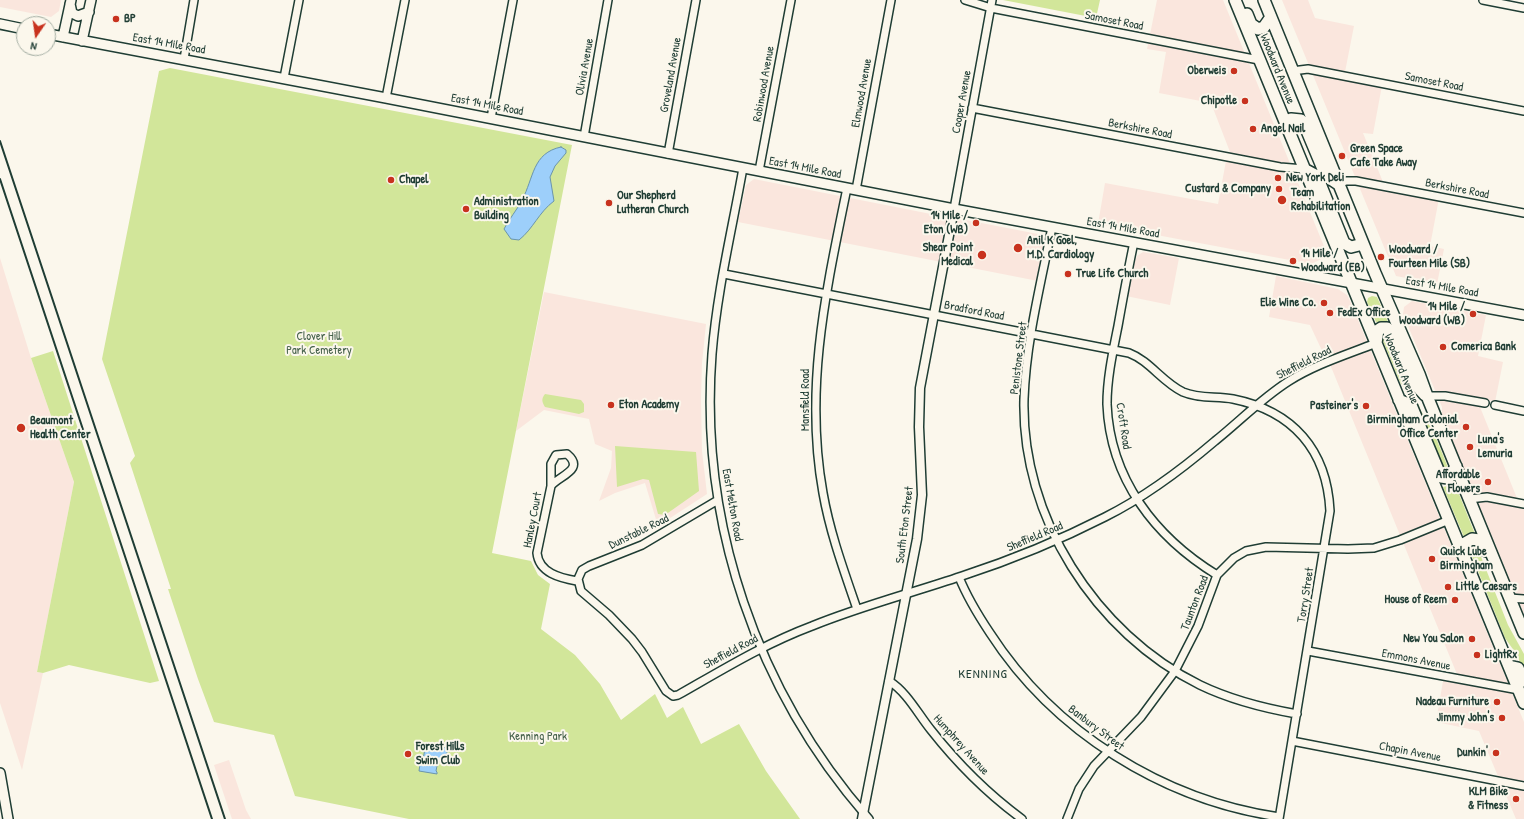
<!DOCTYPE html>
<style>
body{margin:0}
#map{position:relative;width:1524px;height:819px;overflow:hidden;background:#fbf7ec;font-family:"Patrick Hand",sans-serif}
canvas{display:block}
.north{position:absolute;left:16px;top:16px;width:40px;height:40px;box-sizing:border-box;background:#fbf7ec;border:1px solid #a3ada2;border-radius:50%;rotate:193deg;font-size:11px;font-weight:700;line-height:16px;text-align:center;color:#1f3d34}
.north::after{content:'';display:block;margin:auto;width:14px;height:18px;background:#c8321e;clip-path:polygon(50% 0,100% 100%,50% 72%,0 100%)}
</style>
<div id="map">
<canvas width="1524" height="819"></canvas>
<div class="north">N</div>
</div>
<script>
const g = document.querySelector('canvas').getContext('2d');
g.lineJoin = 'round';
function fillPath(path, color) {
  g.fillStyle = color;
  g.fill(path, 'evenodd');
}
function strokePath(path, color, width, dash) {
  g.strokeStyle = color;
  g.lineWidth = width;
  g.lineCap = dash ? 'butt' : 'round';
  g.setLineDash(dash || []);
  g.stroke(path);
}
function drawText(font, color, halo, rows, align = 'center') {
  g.font = font + ' "Patrick Hand",sans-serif';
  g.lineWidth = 4;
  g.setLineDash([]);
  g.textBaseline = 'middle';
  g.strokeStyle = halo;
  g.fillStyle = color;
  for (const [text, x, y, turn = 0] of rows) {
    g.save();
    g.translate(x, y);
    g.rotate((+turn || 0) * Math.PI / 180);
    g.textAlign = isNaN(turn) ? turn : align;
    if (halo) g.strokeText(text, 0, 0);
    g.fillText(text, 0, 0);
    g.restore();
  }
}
fillPath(new Path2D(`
 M 0,0 L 61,0 L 59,11 L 51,17 L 0,7 Z
 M 1157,0 L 1223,0 L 1328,256 L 1311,264 L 1098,224 L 1105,183 L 1218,204 L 1226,161 L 1230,152 L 1211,103 L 1159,93 L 1166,52 L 1147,49 Z
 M 1282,0 L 1308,0 L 1315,18 L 1354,26 L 1345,72 L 1383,80 L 1373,134 L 1363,133 L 1383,182 L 1440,193 L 1430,246 L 1444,249 L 1437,284 L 1396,276 Z
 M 754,179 L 941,216 L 945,219 L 966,220 L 1038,234 L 1043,238 L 1044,249 L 1038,281 L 738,222 L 746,185 Z
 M 1143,252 L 1179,258 L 1170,305 L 1126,296 L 1131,271 L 1137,256 Z
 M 0,258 L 31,358 L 74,482 L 37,672 L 43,673 L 22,770 L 0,703 Z
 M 1276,276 L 1338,289 L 1347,295 L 1351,303 L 1524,722 L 1524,819 L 1516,819 L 1479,731 L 1436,722 L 1443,681 L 1461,684 L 1327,357 L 1325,357 L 1310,325 L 1269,317 Z
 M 544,292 L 706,324 L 702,363 L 701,399 L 702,451 L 707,494 L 658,526 L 645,483 L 615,493 L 599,501 L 611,468 L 612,451 L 595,444 L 589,419 L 544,410 L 516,431 Z
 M 1412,301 L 1486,315 L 1478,356 L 1503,362 L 1495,402 L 1482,398 L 1480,407 L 1521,508 L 1524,509 L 1524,614 L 1442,416 L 1442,407 L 1403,314 L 1404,307 Z
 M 229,760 L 246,810 L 251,819 L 232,819 L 214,765 Z`), '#fae6dd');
fillPath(new Path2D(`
 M 1003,0 L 1100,0 L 1096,18 Z
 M 170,68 L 572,145 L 492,553 L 531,561 L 538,575 L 550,584 L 541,629 L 575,655 L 600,684 L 621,720 L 655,694 L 667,718 L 683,707 L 701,744 L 739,724 L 766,771 L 800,819 L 409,819 L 295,796 L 274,735 L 214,722 L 198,679 L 168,589 L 171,589 L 130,463 L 135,456 L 102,359 L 159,71 Z
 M 1372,296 L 1377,297 L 1389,324 L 1376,322 L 1367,302 L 1368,298 Z
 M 1384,332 L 1392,341 L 1421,411 L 1434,433 L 1447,465 L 1448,470 L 1445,473 L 1440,469 L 1411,398 L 1400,382 L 1381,336 Z
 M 53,351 L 159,681 L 150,683 L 69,665 L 43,673 L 37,672 L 74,482 L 31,358 Z
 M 545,394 L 581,400 L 584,404 L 584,412 L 579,414 L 545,407 C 542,402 541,399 545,394 Z
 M 615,446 L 696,452 L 699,491 L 665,515 L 658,514 L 649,480 L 643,479 L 617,487 Z
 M 1455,484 L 1475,534 L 1475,535 L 1464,537 L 1443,487 Z
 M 1473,547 L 1478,549 L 1508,625 L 1524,654 L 1524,672 L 1517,655 L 1505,638 L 1470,551 Z`), '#d2e69a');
const water = new Path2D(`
 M 561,147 L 566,150 L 566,153 L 555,166 L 550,177 L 554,201 C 539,212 533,229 519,240 L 511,239 L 504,229 C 509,219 517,210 522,200 C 534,178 532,153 561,147 Z
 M 426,744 L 448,748 L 445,762 L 438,761 L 436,771 L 437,772 L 437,774 L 419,771 L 420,764 L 422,764 Z`);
fillPath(water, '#9dcffa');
strokePath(water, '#6b95ab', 1);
const minor = new Path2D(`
 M 965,0 L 991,8 L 1259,60
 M 1483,0 L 1524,8
 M 184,59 L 194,0
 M 1292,71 L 1308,69 L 1524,111
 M 284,78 L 299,0
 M 386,98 L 405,0
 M 972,108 L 1280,167 L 1304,169
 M 491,118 L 513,0
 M 584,137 L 608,0
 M 668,154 L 696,0
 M 743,168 C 732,230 717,291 712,354 C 699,523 757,692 869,819
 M 759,171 L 791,0
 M 1338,184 L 1346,181 L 1356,181 L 1524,213
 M 847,188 C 826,291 804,388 823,493 C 830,533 844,571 857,609
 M 856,190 L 891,0
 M 954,209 L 992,0
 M 1052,227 C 1041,283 1026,341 1024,399 C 1021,517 1095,633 1200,685 C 1231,700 1263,708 1297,714
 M 1134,242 C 1128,270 1123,298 1118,326 C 1113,351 1107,378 1107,404 C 1110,479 1155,537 1217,575
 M 724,274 L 1129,353 C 1150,361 1162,382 1183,392 C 1199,399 1216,396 1233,399 C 1293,411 1327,450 1330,511 L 1279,819
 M 1427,396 L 1445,396 L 1485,403
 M 1495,405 L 1524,411
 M 551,486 L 551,464 L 556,455 L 567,454 C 586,470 558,476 551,486 L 537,553 C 539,573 560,578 577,581
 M 1469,499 L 1487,497 L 1524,504
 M 718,500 L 642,545 L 589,566 L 582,570 L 578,579 L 581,591 L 609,615 L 632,639 L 642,652 L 666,691 L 673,696 L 678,695 C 722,670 764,644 812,626 C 861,606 912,593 962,576 C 1011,560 1058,541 1105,517 C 1145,497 1181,470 1215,441 C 1240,421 1262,398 1289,381 C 1316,364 1346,355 1376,343
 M 959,577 C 967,597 978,615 990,633 C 1054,732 1163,800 1279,817
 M 1509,598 L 1524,599
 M 1308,651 L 1519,690
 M 889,681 C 907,692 918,714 931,730 C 957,763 988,794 1022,819
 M 1292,741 L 1524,786
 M 1067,819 L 1079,789 L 1094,766 L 1141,717 L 1175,671 L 1198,626 L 1217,575 L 1234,558 L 1246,551 L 1266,547 L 1348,549 L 1374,548 L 1400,540 L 1449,520`);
const tertiary = new Path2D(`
 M 862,819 L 917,539 L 922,495 L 919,427 L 920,388 L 954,209`);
const secondary = new Path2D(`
 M 70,4 L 72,13 L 78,16 L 89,12
 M 0,24 L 24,29
 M 48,34 L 386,98 L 954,209 L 1524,315
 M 63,37 L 71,0
 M 82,41 L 91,0
 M 0,773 L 8,819`);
const primary = new Path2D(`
 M 1235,0 L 1524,703
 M 1264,0 L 1375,273 L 1419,374 L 1427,396 L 1524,633
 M 1247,14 L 1251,24 L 1258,29 L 1264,27 L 1271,17
 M 1287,127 L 1291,119 L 1301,120 L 1305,126 L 1326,176 L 1338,184
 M 1304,169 L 1317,176 L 1344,243 L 1351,247 L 1363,244
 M 1376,343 L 1378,330 L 1381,328 L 1387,328 L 1414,383 L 1425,395
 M 1399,400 L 1411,405 L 1441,477 L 1448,478 L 1452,474 L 1456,466
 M 1462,552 L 1465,543 L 1472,539 L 1479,540 L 1486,551
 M 1509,666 L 1518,668 L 1524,681`);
strokePath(minor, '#1f3d34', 10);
strokePath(tertiary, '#1f3d34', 11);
strokePath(secondary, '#1f3d34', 12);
strokePath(primary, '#1f3d34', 14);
strokePath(minor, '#fbf7ec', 7);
strokePath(tertiary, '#fbf7ec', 8);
strokePath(secondary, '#fbf7ec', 9);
strokePath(primary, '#fbf7ec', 11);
strokePath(new Path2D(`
 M 0,141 L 225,819
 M 0,179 L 212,819`), '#1f3d34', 2);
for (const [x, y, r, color] of [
 [116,19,4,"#c8321e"],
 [1234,71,4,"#c8321e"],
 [1245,101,4,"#c8321e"],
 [1253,129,4,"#c8321e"],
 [1342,156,4,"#c8321e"],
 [1278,178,4,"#c8321e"],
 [391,180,4,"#c8321e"],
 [1279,189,4,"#c8321e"],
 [1282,200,5,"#c8321e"],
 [609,203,4,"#c8321e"],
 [466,209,4,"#c8321e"],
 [976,223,4,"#c8321e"],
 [1018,248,5,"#c8321e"],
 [982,255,5,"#c8321e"],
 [1381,257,4,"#c8321e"],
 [1293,261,4,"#c8321e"],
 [1068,274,4,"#c8321e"],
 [1324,303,4,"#c8321e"],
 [1330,313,4,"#c8321e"],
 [1473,314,4,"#c8321e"],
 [1443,347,4,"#c8321e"],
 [611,405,4,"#c8321e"],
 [1366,406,4,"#c8321e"],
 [1466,427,4,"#c8321e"],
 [21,428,5,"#c8321e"],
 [1470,447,4,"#c8321e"],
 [1488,482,4,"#c8321e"],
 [1432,559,4,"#c8321e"],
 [1448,587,4,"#c8321e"],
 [1455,600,4,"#c8321e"],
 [1472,639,4,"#c8321e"],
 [1477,655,4,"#c8321e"],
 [1497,702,4,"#c8321e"],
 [1502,718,4,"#c8321e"],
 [1496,753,4,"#c8321e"],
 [408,754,4,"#c8321e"],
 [1516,799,4,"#c8321e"]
]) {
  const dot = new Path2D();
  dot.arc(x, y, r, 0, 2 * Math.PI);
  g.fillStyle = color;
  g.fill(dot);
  strokePath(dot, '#fbf7ec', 1.5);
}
drawText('bold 12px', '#1f3d34', '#fbf7ec', [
 ["BP",124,19],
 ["Oberweis",1226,71,"right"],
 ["Chipotle",1237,101,"right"],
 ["Angel Nail",1261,129],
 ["Green Space",1350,149],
 ["Cafe Take Away",1350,163],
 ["New York Deli",1286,178],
 ["Chapel",399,180],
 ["Custard & Company",1271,189,"right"],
 ["Team",1291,193],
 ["Rehabilitation",1291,207],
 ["Our Shepherd",617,196],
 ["Lutheran Church",617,210],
 ["Administration",474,202],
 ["Building",474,216],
 ["14 Mile /",968,216,"right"],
 ["Eton (WB)",968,230,"right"],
 ["Anil K Goel,",1027,241],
 ["M.D. Cardiology",1027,255],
 ["Shear Point",973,248,"right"],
 ["Medical",973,262,"right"],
 ["Woodward /",1389,250],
 ["Fourteen Mile (SB)",1389,264],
 ["14 Mile /",1301,254],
 ["Woodward (EB)",1301,268],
 ["True Life Church",1076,274],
 ["Elie Wine Co.",1316,303,"right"],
 ["14 Mile /",1465,307,"right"],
 ["Woodward (WB)",1465,321,"right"],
 ["FedEx Office",1338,313],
 ["Comerica Bank",1451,347],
 ["Eton Academy",619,405],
 ["Pasteiner's",1358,406,"right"],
 ["Birmingham Colonial",1458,420,"right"],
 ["Office Center",1458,434,"right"],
 ["Beaumont",30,421],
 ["Health Center",30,435],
 ["Luna's",1478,440],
 ["Lemuria",1478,454],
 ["Affordable",1480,475,"right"],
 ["Flowers",1480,489,"right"],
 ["Quick Lube",1440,552],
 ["Birmingham",1440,566],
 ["Little Caesars",1456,587],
 ["House of Reem",1447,600,"right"],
 ["New You Salon",1464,639,"right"],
 ["LightRx",1485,655],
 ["Nadeau Furniture",1489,702,"right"],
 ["Jimmy John's",1494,718,"right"],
 ["Forest Hills",416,747],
 ["Swim Club",416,761],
 ["Dunkin'",1488,753,"right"],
 ["KLM Bike",1508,792,"right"],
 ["& Fitness",1508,806,"right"]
], 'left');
drawText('12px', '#1f3d34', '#fbf7ec', [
 ["Samoset Road",1114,21,11],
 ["East 14 Mile Road",169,44,10],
 ["Olivia Avenue",585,67,-80],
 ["Woodward Avenue",1277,69,68],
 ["Groveland Avenue",671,75,-80],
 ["Samoset Road",1434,82,11],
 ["Robinwood Avenue",764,84,-80],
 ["Elmwood Avenue",862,93,-80],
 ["Cooper Avenue",962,102,-80],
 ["East 14 Mile Road",487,105,11],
 ["Berkshire Road",1140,129,11],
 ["East 14 Mile Road",805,168,11],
 ["Berkshire Road",1457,189,11],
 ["East 14 Mile Road",1123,228,10],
 ["East 14 Mile Road",1442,287,10],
 ["Bradford Road",974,311,11],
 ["Penistone Street",1019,358,-83],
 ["Sheffield Road",1304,363,-27],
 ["Woodward Avenue",1401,369,68],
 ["Mansfield Road",806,400,-90],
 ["Croft Road",1123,426,81],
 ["East Melton Road",732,505,80],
 ["Hanley Court",533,520,-79],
 ["South Eton Street",905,525,-83],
 ["Dunstable Road",639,532,-26],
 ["Sheffield Road",1035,537,-23],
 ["Torry Street",1306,595,-81],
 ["Taunton Road",1195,603,-69],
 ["Sheffield Road",731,652,-28],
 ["Emmons Avenue",1416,660,11],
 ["Banbury Street",1096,728,37],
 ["Humphrey Avenue",961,745,48],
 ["Chapin Avenue",1410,752,11]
]);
drawText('12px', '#435f48', '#fbf7ec', [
 ["Clover Hill",319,337],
 ["Park Cemetery",319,351],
 ["Kenning Park",538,737]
]);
g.letterSpacing = '1px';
drawText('13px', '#1f3d34', '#fbf7ec', [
 ["KENNING",983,675]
]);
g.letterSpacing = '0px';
</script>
